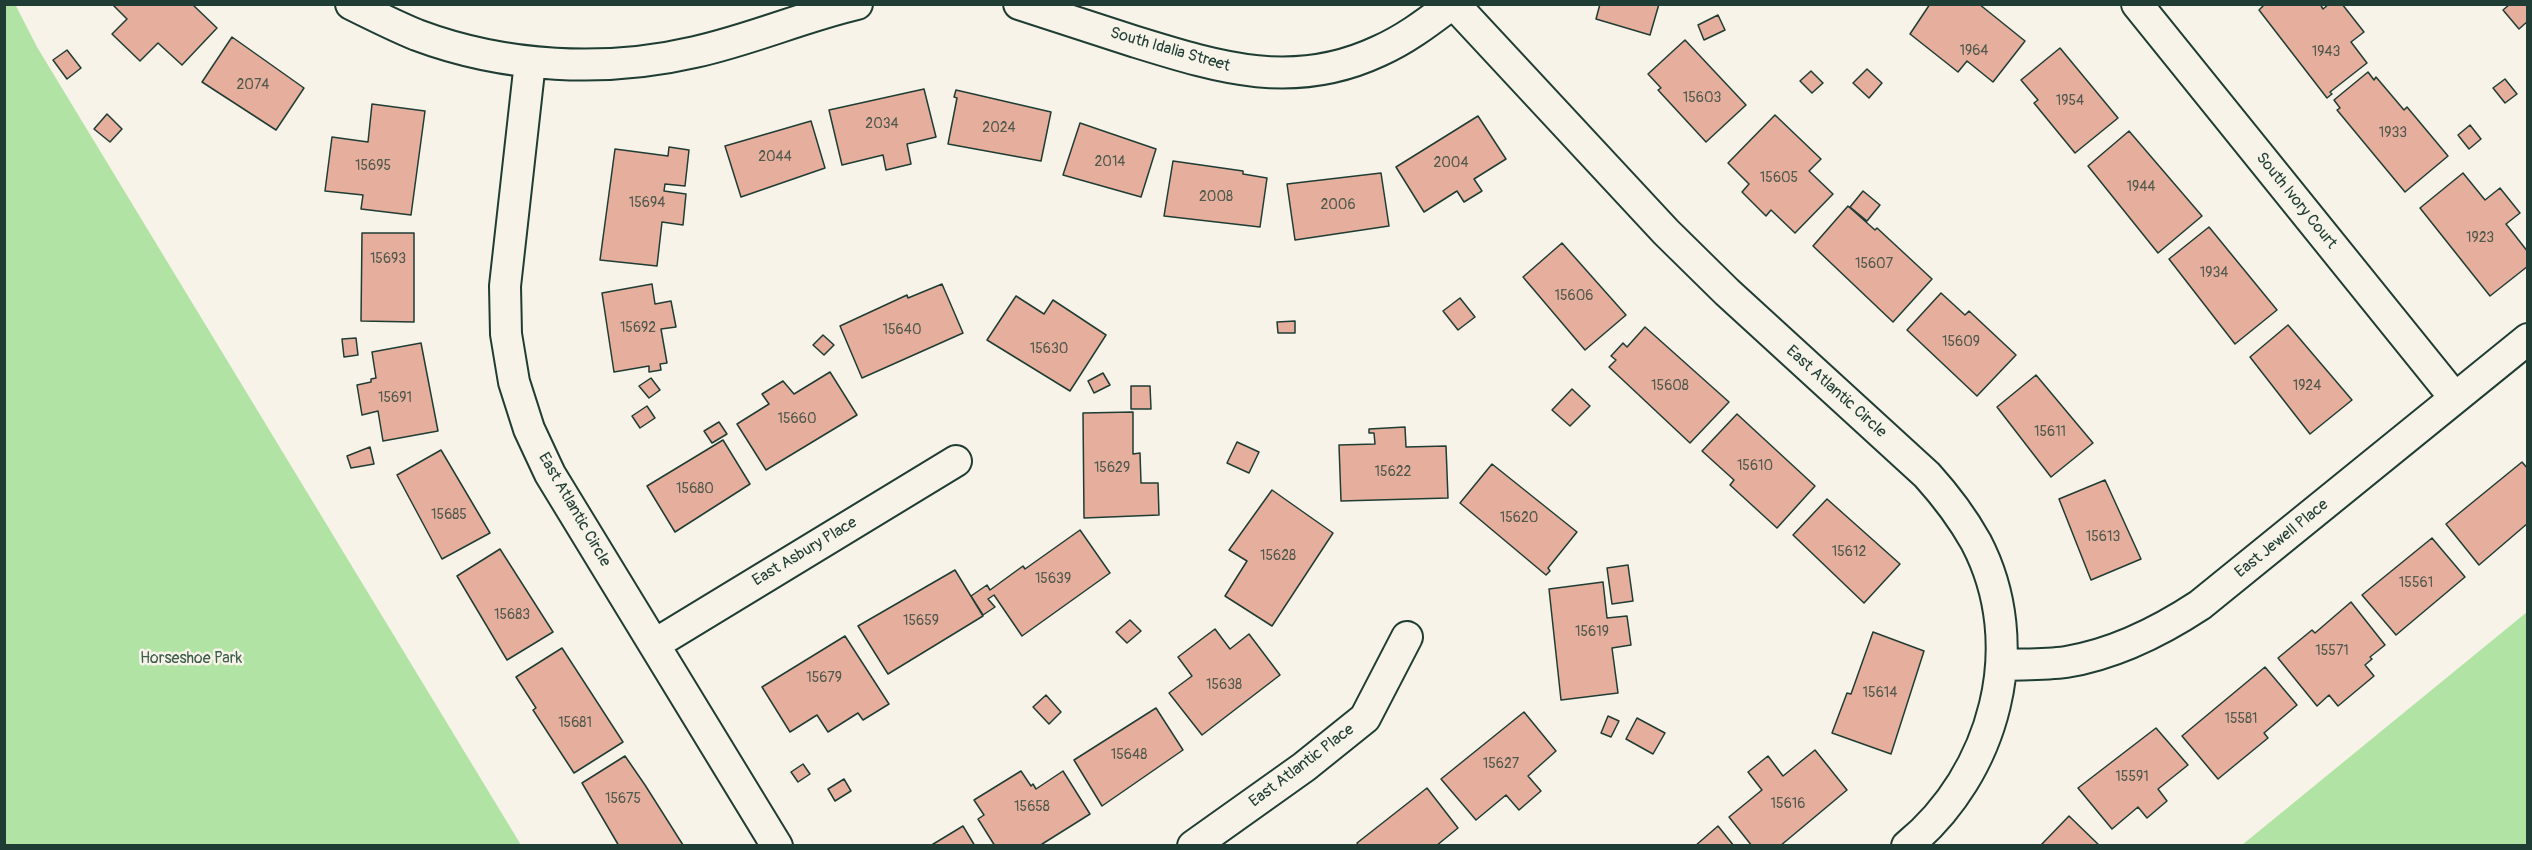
<!DOCTYPE html>
<style>
body{margin:0}
#map{position:relative;width:2532px;height:850px;overflow:hidden;background:#f7f3e8;font-family:Pangolin,sans-serif}
canvas{display:block}
.frame{position:absolute;inset:0;border:6px solid #1f3d34;pointer-events:none}
</style>
<div id="map">
<canvas width="2532" height="850"></canvas>
<div class="frame"></div>
</div>
<script>
const g = document.querySelector('canvas').getContext('2d');
g.lineJoin = 'round';
function fillPath(path, color) {
  g.fillStyle = color;
  g.fill(path, 'evenodd');
}
function strokePath(path, color, width, dash) {
  g.strokeStyle = color;
  g.lineWidth = width;
  g.lineCap = dash ? 'butt' : 'round';
  g.setLineDash(dash || []);
  g.stroke(path);
}
function drawText(font, color, halo, rows, align = 'center') {
  g.font = font + ' Pangolin,sans-serif';
  g.lineWidth = 5;
  g.setLineDash([]);
  g.textBaseline = 'middle';
  g.strokeStyle = halo;
  g.fillStyle = color;
  for (const [text, x, y, turn = 0] of rows) {
    g.save();
    g.translate(x, y);
    g.rotate((+turn || 0) * Math.PI / 180);
    g.textAlign = isNaN(turn) ? turn : align;
    if (halo) g.strokeText(text, 0, 0);
    g.fillText(text, 0, 0);
    g.restore();
  }
}
fillPath(new Path2D(`
 M 15,4 L 37,47 L 521,845 L 5,845 L 4,5 Z
 M 2527,612 L 2527,845 L 2242,845 Z`), '#b1e3a4');
const building = new Path2D(`
 M 112,4 L 192,4 L 217,28 L 182,65 L 158,43 L 140,61 L 112,34 L 127,19 Z
 M 1600,4 L 1659,4 L 1650,35 L 1596,19 Z
 M 1930,4 L 1979,4 L 2025,41 L 1993,82 L 1967,61 L 1958,72 L 1910,34 Z
 M 2265,4 L 2320,4 L 2323,9 L 2329,4 L 2342,4 L 2364,32 L 2351,42 L 2367,63 L 2330,92 L 2332,94 L 2327,98 L 2259,10 Z
 M 2510,4 L 2528,4 L 2528,21 L 2519,29 L 2503,10 Z
 M 1718,15 L 1725,30 L 1704,40 L 1698,25 Z
 M 232,37 L 304,88 L 276,130 L 202,82 Z
 M 1685,40 L 1746,105 L 1706,142 L 1658,90 L 1661,88 L 1648,74 Z
 M 2060,48 L 2118,118 L 2075,153 L 2034,103 L 2038,100 L 2021,80 Z
 M 67,50 L 81,68 L 67,79 L 53,60 Z
 M 1867,69 L 1882,83 L 1869,98 L 1853,83 Z
 M 1811,71 L 1823,83 L 1812,93 L 1800,81 Z
 M 2368,72 L 2374,80 L 2376,77 L 2404,110 L 2407,107 L 2448,156 L 2405,192 L 2337,110 L 2340,108 L 2334,100 Z
 M 2505,79 L 2517,94 L 2505,103 L 2493,88 Z
 M 924,89 L 936,137 L 907,144 L 911,164 L 886,170 L 883,155 L 842,165 L 829,110 Z
 M 956,90 L 1051,112 L 1041,161 L 948,144 L 957,98 L 954,97 Z
 M 372,104 L 425,111 L 411,215 L 361,209 L 363,195 L 325,191 L 332,137 L 368,142 Z
 M 107,114 L 122,129 L 110,142 L 94,129 Z
 M 1775,115 L 1821,159 L 1809,171 L 1833,194 L 1795,233 L 1771,210 L 1766,216 L 1742,192 L 1749,184 L 1728,163 Z
 M 1478,116 L 1506,159 L 1474,179 L 1482,191 L 1464,202 L 1457,191 L 1424,212 L 1396,167 Z
 M 811,121 L 825,168 L 741,197 L 725,146 Z
 M 1080,123 L 1156,149 L 1141,197 L 1063,175 Z
 M 2470,125 L 2481,139 L 2469,149 L 2458,135 Z
 M 2129,131 L 2202,216 L 2158,253 L 2088,166 Z
 M 669,147 L 689,150 L 685,186 L 665,184 L 664,191 L 686,194 L 683,225 L 662,222 L 657,266 L 600,260 L 615,149 L 668,156 Z
 M 1173,161 L 1243,171 L 1243,174 L 1267,178 L 1260,227 L 1164,216 Z
 M 1381,173 L 1389,226 L 1295,240 L 1287,184 Z
 M 2463,173 L 2485,200 L 2500,188 L 2520,213 L 2506,224 L 2528,252 L 2528,266 L 2490,296 L 2420,208 Z
 M 1863,191 L 1880,205 L 1867,221 L 1850,207 Z
 M 1848,206 L 1875,230 L 1877,228 L 1932,279 L 1893,322 L 1813,246 Z
 M 2209,227 L 2277,310 L 2235,344 L 2169,259 Z
 M 362,233 L 414,233 L 414,322 L 361,321 Z
 M 1562,243 L 1626,315 L 1585,350 L 1523,277 Z
 M 652,284 L 655,304 L 671,301 L 676,327 L 661,329 L 667,363 L 660,364 L 661,370 L 649,372 L 649,366 L 614,372 L 602,293 Z
 M 942,284 L 963,333 L 862,378 L 840,326 L 907,295 L 908,298 Z
 M 1941,293 L 1965,315 L 1969,311 L 2016,355 L 1977,396 L 1907,330 Z
 M 1016,296 L 1044,314 L 1053,300 L 1106,335 L 1070,391 L 987,340 Z
 M 1460,298 L 1475,317 L 1458,330 L 1443,311 Z
 M 1295,321 L 1295,333 L 1278,333 L 1277,322 Z
 M 2288,325 L 2352,400 L 2310,434 L 2250,357 Z
 M 1645,327 L 1729,402 L 1690,443 L 1609,367 L 1616,360 L 1611,356 L 1623,343 L 1627,347 Z
 M 823,335 L 834,345 L 824,355 L 813,345 Z
 M 356,338 L 358,355 L 344,357 L 342,339 Z
 M 421,343 L 438,431 L 383,441 L 378,411 L 362,415 L 357,385 L 371,382 L 371,379 L 376,378 L 372,352 Z
 M 830,372 L 857,415 L 766,470 L 737,424 L 769,404 L 762,394 L 783,381 L 794,394 Z
 M 1103,373 L 1110,385 L 1094,393 L 1088,381 Z
 M 2036,375 L 2093,443 L 2051,477 L 1997,407 Z
 M 651,378 L 660,390 L 649,398 L 639,386 Z
 M 1131,386 L 1150,386 L 1151,409 L 1131,409 Z
 M 1572,389 L 1590,406 L 1570,426 L 1552,410 Z
 M 647,406 L 655,418 L 640,428 L 632,416 Z
 M 1133,412 L 1133,454 L 1140,453 L 1141,483 L 1158,483 L 1159,515 L 1084,518 L 1083,413 Z
 M 1737,414 L 1815,486 L 1777,528 L 1730,485 L 1734,480 L 1702,451 Z
 M 719,422 L 727,434 L 712,443 L 704,431 Z
 M 1405,427 L 1406,447 L 1446,446 L 1448,498 L 1341,501 L 1339,445 L 1375,444 L 1374,433 L 1369,433 L 1369,429 Z
 M 723,440 L 750,484 L 675,532 L 647,486 Z
 M 1237,442 L 1259,452 L 1249,473 L 1227,463 Z
 M 370,447 L 374,464 L 351,468 L 347,456 Z
 M 441,450 L 490,533 L 442,559 L 397,475 Z
 M 2522,462 L 2528,469 L 2528,523 L 2479,565 L 2446,524 Z
 M 1492,464 L 1577,532 L 1548,568 L 1550,571 L 1546,575 L 1460,503 Z
 M 2105,480 L 2141,559 L 2091,580 L 2059,499 Z
 M 1272,490 L 1333,533 L 1272,626 L 1225,596 L 1247,561 L 1229,550 Z
 M 1827,499 L 1900,564 L 1864,603 L 1793,535 Z
 M 1080,530 L 1110,573 L 1022,636 L 994,595 L 988,599 L 995,607 L 983,615 L 971,596 L 987,585 L 990,590 L 1023,566 L 1025,569 Z
 M 2432,538 L 2465,577 L 2396,635 L 2362,595 Z
 M 500,549 L 553,632 L 507,660 L 457,576 Z
 M 1628,565 L 1633,601 L 1612,604 L 1607,568 Z
 M 955,570 L 983,616 L 888,674 L 858,626 Z
 M 1603,582 L 1607,618 L 1627,616 L 1631,645 L 1612,648 L 1618,693 L 1561,700 L 1549,589 Z
 M 2351,602 L 2385,645 L 2370,657 L 2372,659 L 2365,665 L 2374,676 L 2338,706 L 2329,695 L 2317,706 L 2278,658 L 2312,630 L 2315,633 Z
 M 1130,620 L 1141,631 L 1127,643 L 1116,632 Z
 M 1215,629 L 1230,649 L 1249,634 L 1280,675 L 1202,735 L 1169,693 L 1192,676 L 1178,657 Z
 M 1873,632 L 1924,651 L 1891,754 L 1832,733 L 1847,693 L 1851,694 Z
 M 845,636 L 889,704 L 863,720 L 858,713 L 828,732 L 817,715 L 790,732 L 762,687 Z
 M 562,648 L 623,742 L 574,773 L 533,710 L 536,708 L 516,677 Z
 M 2265,667 L 2297,705 L 2264,733 L 2268,738 L 2218,779 L 2182,736 Z
 M 1046,695 L 1061,712 L 1049,724 L 1033,707 Z
 M 1156,708 L 1183,750 L 1102,806 L 1074,760 Z
 M 1524,712 L 1556,751 L 1528,776 L 1541,791 L 1519,810 L 1506,795 L 1476,820 L 1441,779 Z
 M 1608,716 L 1619,721 L 1611,737 L 1601,733 Z
 M 1637,718 L 1665,733 L 1653,754 L 1626,739 Z
 M 2156,728 L 2188,765 L 2158,789 L 2167,801 L 2147,818 L 2138,807 L 2112,829 L 2078,788 Z
 M 1815,750 L 1847,790 L 1780,846 L 1752,846 L 1729,817 L 1762,790 L 1748,772 L 1768,756 L 1783,776 Z
 M 625,756 L 645,785 L 683,845 L 619,846 L 582,783 Z
 M 803,764 L 810,774 L 798,782 L 791,772 Z
 M 1021,771 L 1031,786 L 1033,784 L 1036,789 L 1063,771 L 1090,814 L 1039,846 L 995,846 L 978,819 L 984,815 L 974,800 Z
 M 844,779 L 851,791 L 835,801 L 828,789 Z
 M 1427,788 L 1458,828 L 1436,846 L 1359,846 L 1357,843 Z
 M 2069,816 L 2100,846 L 2040,846 Z
 M 963,826 L 975,846 L 930,846 Z
 M 1718,826 L 1734,846 L 1695,846 Z`);
fillPath(building, '#e6ae9c');
strokePath(building, '#1f3d34', 1.5);
const minor = new Path2D(`
 M 351,4 C 373,15 395,26 417,35 C 505,68 605,73 695,52 C 750,40 802,17 857,4
 M 1019,4 C 1058,17 1097,29 1136,42 C 1220,68 1294,91 1379,51 C 1406,39 1428,22 1452,4
 M 1454,4 L 1666,232 L 1727,292 L 1927,475 C 1946,496 1962,517 1976,542 C 2030,645 1995,774 1907,846
 M 2137,4 L 2455,398
 M 530,62 L 505,286 L 506,334 L 514,382 L 529,429 L 550,474 L 777,846
 M 655,644 L 956,461
 M 2001,665 C 2022,664 2045,665 2066,662 C 2115,654 2159,632 2200,605 L 2528,339
 M 1193,846 L 1304,767 L 1365,718 L 1407,637`);
strokePath(minor, '#1f3d34', 34);
strokePath(minor, '#f7f3e8', 30);
drawText('14px', '#51594e', null, [
 ["1964",1974,51],
 ["1943",2326,52],
 ["2074",253,85],
 ["15603",1702,98],
 ["1954",2070,101],
 ["2034",882,124],
 ["2024",999,128],
 ["1933",2393,133],
 ["2044",775,157],
 ["2014",1110,162],
 ["2004",1451,163],
 ["15695",373,166],
 ["15605",1779,178],
 ["1944",2141,187],
 ["2008",1216,197],
 ["15694",647,203],
 ["2006",1338,205],
 ["1923",2480,238],
 ["15693",388,259],
 ["15607",1874,264],
 ["1934",2214,273],
 ["15606",1574,296],
 ["15692",638,328],
 ["15640",902,330],
 ["15609",1961,342],
 ["15630",1049,349],
 ["15608",1670,386],
 ["1924",2307,386],
 ["15691",395,398],
 ["15660",797,419],
 ["15611",2050,432],
 ["15610",1755,466],
 ["15629",1112,468],
 ["15622",1393,472],
 ["15680",695,489],
 ["15685",449,515],
 ["15620",1519,518],
 ["15613",2103,537],
 ["15612",1849,552],
 ["15628",1278,556],
 ["15639",1053,579],
 ["15561",2416,583],
 ["15683",512,615],
 ["15659",921,621],
 ["15619",1592,632],
 ["15571",2332,651],
 ["15679",824,678],
 ["15638",1224,685],
 ["15614",1880,693],
 ["15581",2241,719],
 ["15681",575,723],
 ["15648",1129,755],
 ["15627",1501,764],
 ["15591",2132,777],
 ["15675",623,799],
 ["15616",1788,804],
 ["15658",1032,807]
]);
drawText('16px', '#1f3d34', '#f7f3e8', [
 ["South Idalia Street",1170,50,16],
 ["South Ivory Court",2296,201,51],
 ["East Atlantic Circle",1836,392,42],
 ["East Atlantic Circle",574,510,60],
 ["East Jewell Place",2282,539,-39],
 ["East Asbury Place",805,552,-31],
 ["East Atlantic Place",1302,766,-37]
]);
drawText('16px', '#3c5e4a', '#f7f3e8', [
 ["Horseshoe Park",191,659]
]);
</script>
